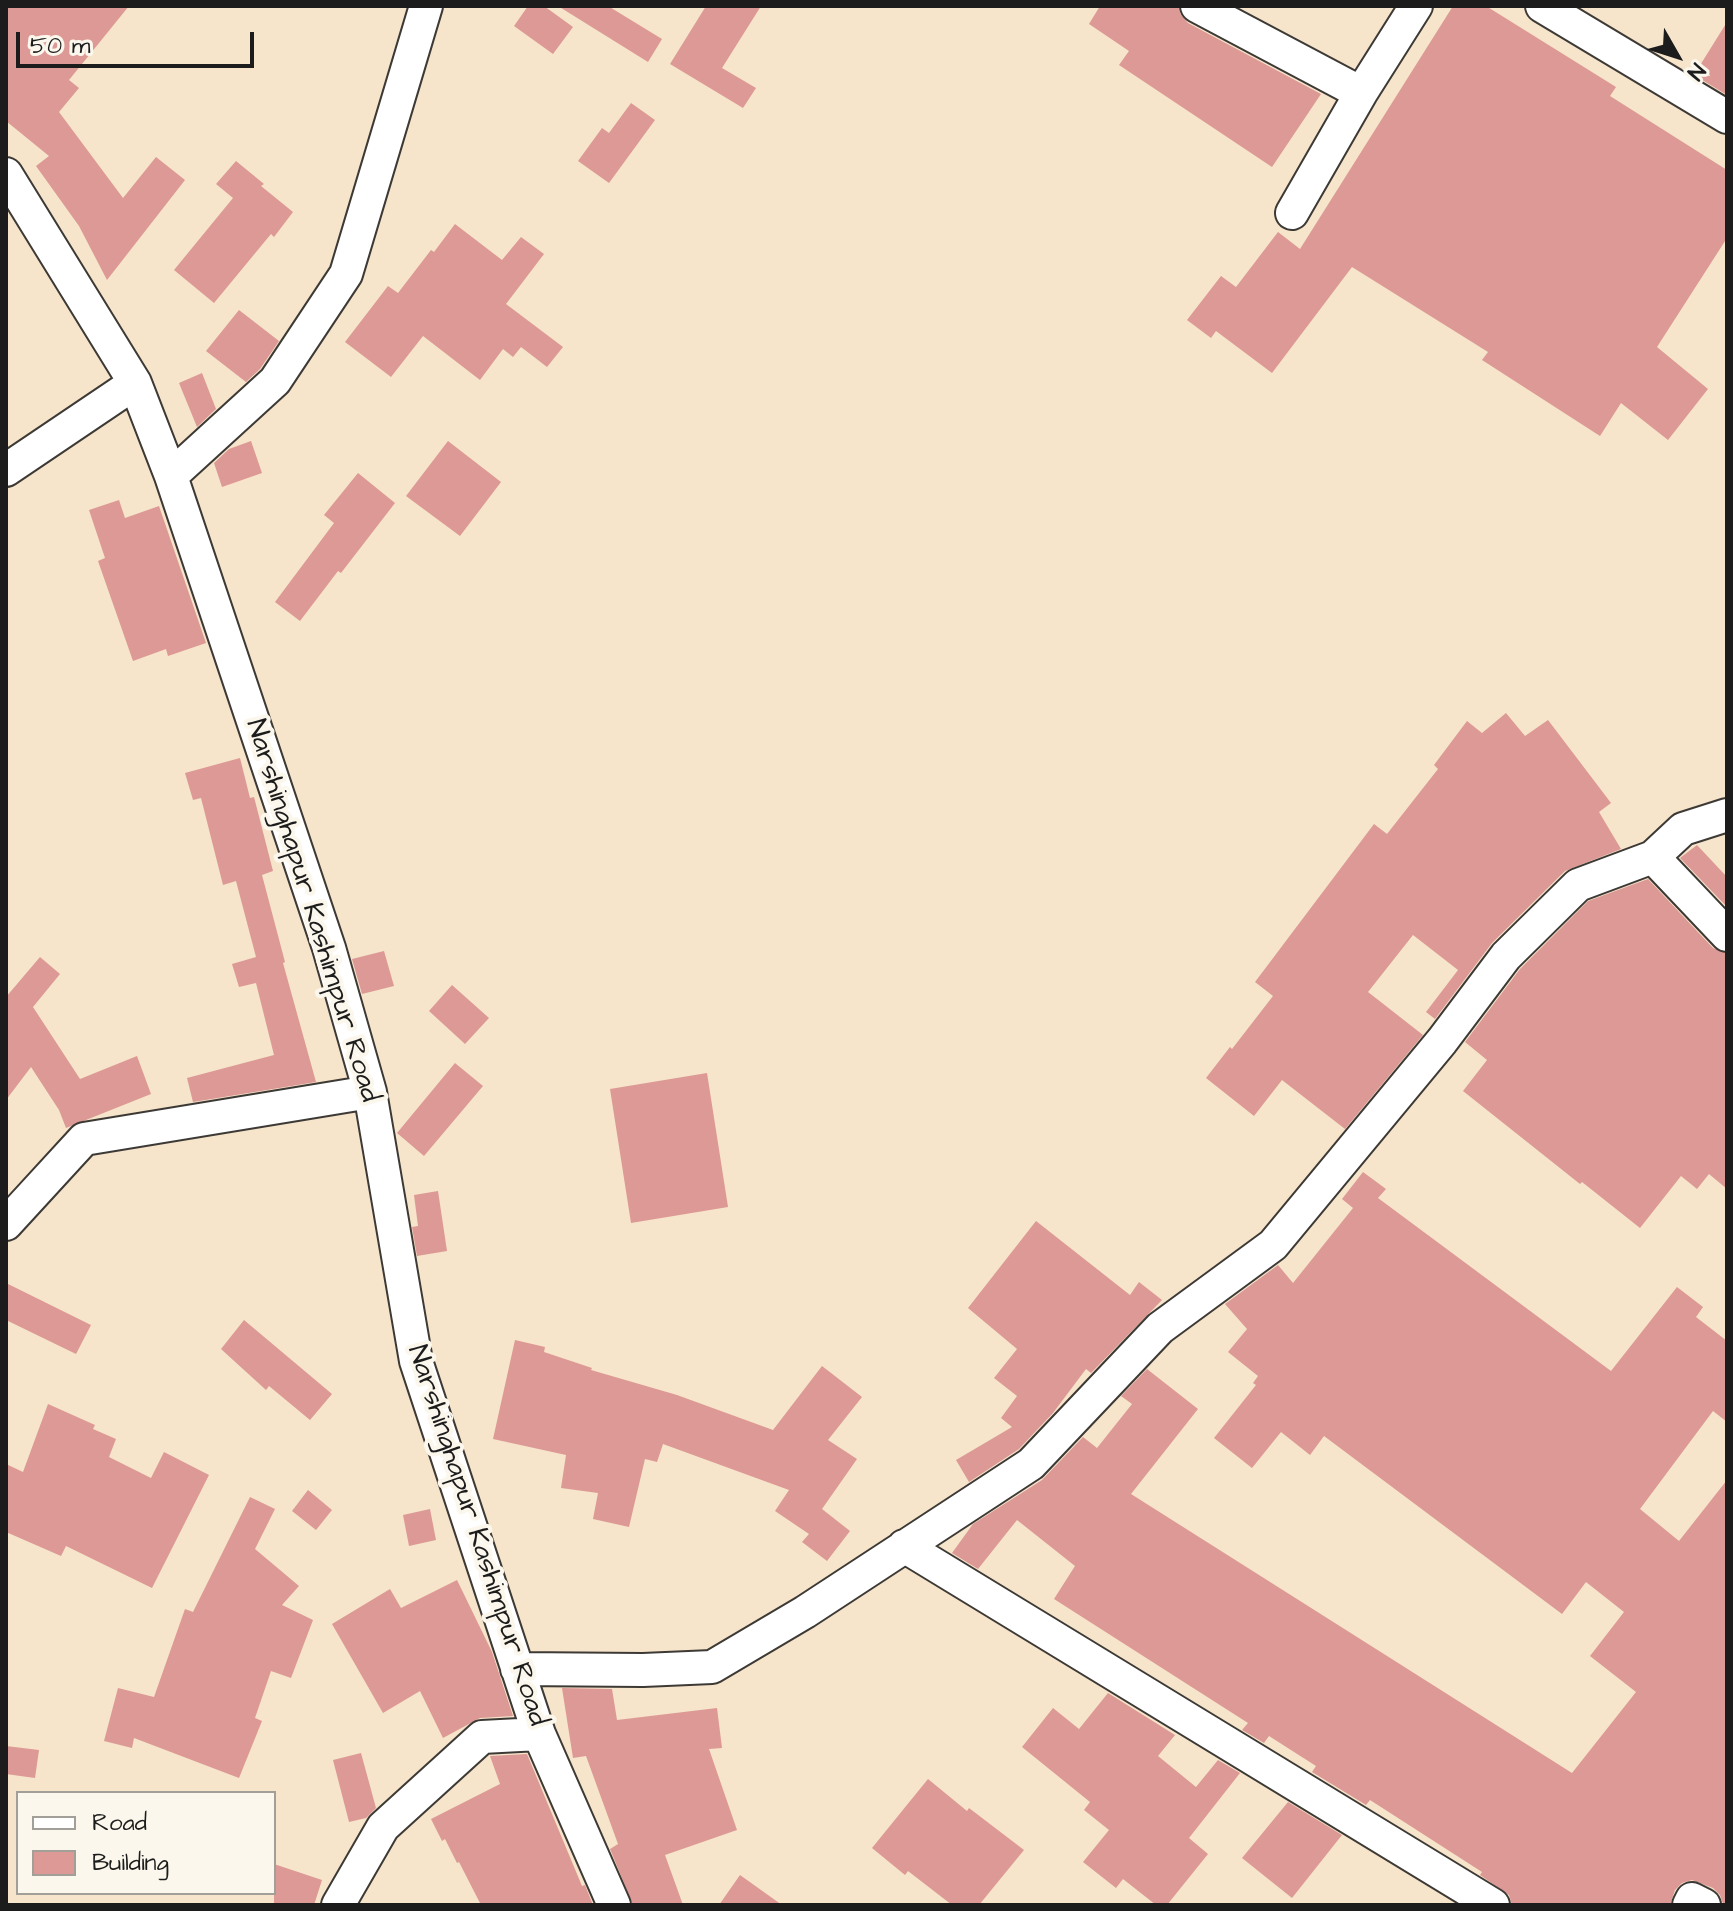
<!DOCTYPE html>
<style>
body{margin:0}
#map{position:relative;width:1733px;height:1911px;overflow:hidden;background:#f6e4cb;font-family:"Architects Daughter",sans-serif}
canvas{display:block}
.frame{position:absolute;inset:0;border:8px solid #1c1c1c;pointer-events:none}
.legend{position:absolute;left:16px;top:1791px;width:260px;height:104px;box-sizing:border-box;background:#fbf7ec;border:2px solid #a29f99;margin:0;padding:10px 14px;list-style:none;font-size:24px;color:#1c1c1c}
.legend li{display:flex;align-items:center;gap:16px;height:40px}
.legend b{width:40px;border:2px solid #a29f99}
.north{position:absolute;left:1637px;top:16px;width:80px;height:80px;-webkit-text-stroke:6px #fbf7ec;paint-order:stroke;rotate:129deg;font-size:22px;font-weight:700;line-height:32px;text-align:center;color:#1c1c1c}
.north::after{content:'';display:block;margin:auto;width:28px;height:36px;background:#1c1c1c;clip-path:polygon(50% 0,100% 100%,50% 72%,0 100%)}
.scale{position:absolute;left:16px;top:32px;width:238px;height:36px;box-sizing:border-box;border:4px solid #1c1c1c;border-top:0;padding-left:10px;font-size:24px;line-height:28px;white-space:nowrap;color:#1c1c1c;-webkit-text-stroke:6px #fbf7ec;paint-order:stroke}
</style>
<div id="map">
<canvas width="1733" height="1911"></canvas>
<div class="frame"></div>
<ul class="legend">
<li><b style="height:10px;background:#fff"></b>Road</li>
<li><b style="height:22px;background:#dd9995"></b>Building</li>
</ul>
<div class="north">N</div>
<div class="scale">50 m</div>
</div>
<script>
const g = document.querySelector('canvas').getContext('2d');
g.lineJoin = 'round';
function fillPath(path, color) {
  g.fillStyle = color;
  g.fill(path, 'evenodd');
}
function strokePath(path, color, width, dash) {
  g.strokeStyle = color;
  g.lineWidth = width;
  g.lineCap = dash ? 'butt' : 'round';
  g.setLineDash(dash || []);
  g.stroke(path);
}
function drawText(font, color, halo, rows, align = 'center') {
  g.font = font + ' "Architects Daughter",sans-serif';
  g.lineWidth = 8;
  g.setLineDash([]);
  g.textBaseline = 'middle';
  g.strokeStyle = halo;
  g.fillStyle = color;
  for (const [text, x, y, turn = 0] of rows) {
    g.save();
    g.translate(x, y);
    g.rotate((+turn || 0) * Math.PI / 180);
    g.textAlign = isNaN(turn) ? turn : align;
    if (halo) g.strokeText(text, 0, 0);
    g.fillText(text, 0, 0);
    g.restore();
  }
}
fillPath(new Path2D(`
 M 6,6 L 129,6 L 69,80 L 79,88 L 59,112 L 123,198 L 156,157 L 185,180 L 107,280 L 79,226 L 36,166 L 49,156 L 6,121 Z
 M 528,6 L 544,6 L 573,27 L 553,54 L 514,26 Z
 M 558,6 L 608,6 L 662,39 L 648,62 Z
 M 706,6 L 761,6 L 722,68 L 756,88 L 743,108 L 670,64 Z
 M 1100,6 L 1178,6 L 1181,15 L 1188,23 L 1321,94 L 1272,167 L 1119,65 L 1129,51 L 1089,24 Z
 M 1453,6 L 1486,6 L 1616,87 L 1610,96 L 1727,170 L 1727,238 L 1657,347 L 1708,389 L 1668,440 L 1621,403 L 1600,436 L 1482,360 L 1488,352 L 1352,267 L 1272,373 L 1216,331 L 1211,338 L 1187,320 L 1221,276 L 1236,287 L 1278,232 L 1300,249 Z
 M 1727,22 L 1727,95 L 1694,75 Z
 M 631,103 L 655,120 L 609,183 L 578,161 L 602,128 L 609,133 Z
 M 236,161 L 264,184 L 261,186 L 293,212 L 274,237 L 271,234 L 214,303 L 174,270 L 233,198 L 216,184 Z
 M 455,224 L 502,260 L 521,237 L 544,254 L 506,304 L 563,347 L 547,367 L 521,347 L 513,357 L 503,349 L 480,380 L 423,336 L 391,377 L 345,342 L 388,286 L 398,293 L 431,250 L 434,252 Z
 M 239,310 L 279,341 L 260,369 L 246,382 L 206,351 Z
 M 202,373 L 216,409 L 197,427 L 179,383 Z
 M 251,441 L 262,473 L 222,487 L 214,463 L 229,449 Z
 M 448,441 L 501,482 L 460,536 L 406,496 Z
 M 358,473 L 395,503 L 341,573 L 338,571 L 300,621 L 275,602 L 334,523 L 324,515 Z
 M 119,500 L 125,518 L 159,506 L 206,643 L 168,656 L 166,649 L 133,661 L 98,561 L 105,558 L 89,510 Z
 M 1506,713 L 1525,736 L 1548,720 L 1611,803 L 1599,812 L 1621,849 L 1565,871 L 1492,943 L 1435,1019 L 1426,1012 L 1458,970 L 1413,935 L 1368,992 L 1423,1035 L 1345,1129 L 1282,1080 L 1254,1116 L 1206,1078 L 1230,1047 L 1232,1049 L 1273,996 L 1255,982 L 1374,824 L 1387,834 L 1438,769 L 1434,765 L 1467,721 L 1482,733 Z
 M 240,758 L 250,798 L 254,797 L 273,871 L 262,875 L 285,962 L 283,963 L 316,1082 L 193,1102 L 187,1078 L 274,1055 L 256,983 L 239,987 L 232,964 L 256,957 L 236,881 L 223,885 L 201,798 L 193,800 L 185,773 Z
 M 1697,845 L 1727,877 L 1727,907 L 1680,858 Z
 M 1648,879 L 1713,948 L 1727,953 L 1727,1189 L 1709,1174 L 1697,1189 L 1681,1176 L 1640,1228 L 1582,1182 L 1580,1184 L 1463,1091 L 1487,1060 L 1465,1042 L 1520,969 L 1588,901 Z
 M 384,951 L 394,986 L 362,994 L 352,959 Z
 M 40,957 L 60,974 L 33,1007 L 80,1079 L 137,1056 L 151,1094 L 66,1128 L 59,1110 L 31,1067 L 6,1100 L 6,997 Z
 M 452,985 L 489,1018 L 465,1044 L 429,1011 Z
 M 455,1063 L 483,1086 L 424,1156 L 397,1133 Z
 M 707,1073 L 728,1207 L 631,1223 L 610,1089 Z
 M 1363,1172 L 1386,1189 L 1378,1198 L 1611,1371 L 1677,1287 L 1703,1307 L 1696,1317 L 1727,1341 L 1727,1422 L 1713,1411 L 1640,1509 L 1679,1541 L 1727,1480 L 1727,1905 L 1723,1904 L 1720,1895 L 1713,1888 L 1692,1880 L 1682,1883 L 1675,1890 L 1670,1905 L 1512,1905 L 1509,1895 L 1480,1875 L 1482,1872 L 1370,1800 L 1366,1805 L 1312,1772 L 1316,1766 L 1269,1736 L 1264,1743 L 1242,1730 L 1248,1723 L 1054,1599 L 1075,1566 L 1017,1520 L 978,1569 L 952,1553 L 973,1524 L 1042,1480 L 1083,1437 L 1097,1448 L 1132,1404 L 1121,1396 L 1147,1369 L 1198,1409 L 1131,1494 L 1572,1773 L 1636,1692 L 1590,1656 L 1624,1612 L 1586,1582 L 1562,1614 L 1324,1436 L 1310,1455 L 1281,1432 L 1252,1468 L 1214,1438 L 1256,1385 L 1253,1383 L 1258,1376 L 1228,1352 L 1247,1329 L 1225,1304 L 1278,1265 L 1293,1283 L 1353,1208 L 1342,1199 Z
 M 438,1191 L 447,1251 L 417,1256 L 412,1227 L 418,1226 L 414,1195 Z
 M 1036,1221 L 1130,1295 L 1139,1282 L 1162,1300 L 1091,1373 L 1086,1369 L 1053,1413 L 1019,1449 L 969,1482 L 956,1460 L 1012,1427 L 1001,1418 L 1017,1396 L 994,1378 L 1017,1349 L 968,1308 Z
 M 6,1283 L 91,1325 L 76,1354 L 6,1320 Z
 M 244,1320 L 332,1394 L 310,1420 L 269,1386 L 266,1390 L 221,1349 Z
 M 515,1340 L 545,1347 L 544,1352 L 592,1368 L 591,1370 L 677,1395 L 773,1430 L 822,1366 L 862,1397 L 828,1440 L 857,1459 L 822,1509 L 850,1531 L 827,1561 L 802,1542 L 809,1534 L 775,1511 L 789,1490 L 663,1444 L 657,1462 L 645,1459 L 629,1527 L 593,1519 L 598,1493 L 561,1488 L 566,1455 L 493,1439 Z
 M 48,1404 L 95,1425 L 93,1429 L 116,1439 L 109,1457 L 151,1478 L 164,1452 L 209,1475 L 152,1588 L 66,1546 L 61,1556 L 6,1532 L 6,1464 L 23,1472 Z
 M 308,1490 L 332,1510 L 316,1530 L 292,1511 Z
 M 250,1497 L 275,1509 L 255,1549 L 299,1586 L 282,1605 L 313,1620 L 291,1678 L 271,1671 L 255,1718 L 262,1721 L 239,1778 L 134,1738 L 132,1748 L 104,1741 L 118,1688 L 154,1697 L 185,1609 L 193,1612 Z
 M 430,1509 L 436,1540 L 409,1546 L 403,1515 Z
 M 457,1580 L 492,1652 L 513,1716 L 480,1718 L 443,1738 L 420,1691 L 383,1713 L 332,1624 L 390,1589 L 401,1608 Z
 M 562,1688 L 612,1689 L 617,1720 L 717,1708 L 722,1748 L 709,1749 L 737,1830 L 665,1855 L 683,1905 L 633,1905 L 610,1849 L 618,1844 L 586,1756 L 573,1758 Z
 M 1108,1693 L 1175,1735 L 1158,1756 L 1196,1787 L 1218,1760 L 1240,1773 L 1189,1838 L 1208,1854 L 1167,1905 L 1156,1905 L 1123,1879 L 1116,1888 L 1083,1862 L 1109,1830 L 1084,1810 L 1090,1802 L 1022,1747 L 1053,1708 L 1079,1729 Z
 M 6,1746 L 39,1750 L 35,1778 L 6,1774 Z
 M 361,1753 L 376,1808 L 366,1818 L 349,1822 L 333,1760 Z
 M 527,1754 L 582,1886 L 585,1885 L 593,1905 L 481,1905 L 459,1862 L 457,1863 L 445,1839 L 442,1841 L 431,1819 L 500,1784 L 490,1756 Z
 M 928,1779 L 967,1811 L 969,1808 L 1024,1850 L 979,1905 L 952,1905 L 908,1871 L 905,1875 L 872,1848 Z
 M 1288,1802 L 1342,1835 L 1292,1898 L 1242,1858 Z
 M 274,1864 L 322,1880 L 314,1905 L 274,1905 Z
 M 740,1875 L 782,1905 L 719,1905 Z`), '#dd9995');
const minor = new Path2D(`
 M 1197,6 L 1361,93 L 1416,6
 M 1542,6 L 1727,117
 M 6,174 L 135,383 L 171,476 L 329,948 L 370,1092 L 416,1361 L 539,1734 L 614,1905
 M 1292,213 L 1361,93
 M 6,470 L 135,383
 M 171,476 L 275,381 L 346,274 L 426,6
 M 1653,857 L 1727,935
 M 6,1224 L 84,1139 L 370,1092
 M 904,1546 L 1493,1905
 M 517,1669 L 643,1670 L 712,1667 L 805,1612 L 1031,1464 L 1160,1328 L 1273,1245 L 1442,1041 L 1506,956 L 1578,885 L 1653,857 L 1683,829 L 1727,815
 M 338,1905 L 383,1827 L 482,1737 L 539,1734
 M 1689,1905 L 1692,1899 L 1704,1905`);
strokePath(minor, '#3d3a36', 36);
strokePath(minor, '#fff', 32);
drawText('28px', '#1c1c1c', '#fbf7ec', [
 ["Narshinghapur Kashimpur Road",311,911,73],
 ["Narshinghapur Kashimpur Road",476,1536,72]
]);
</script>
